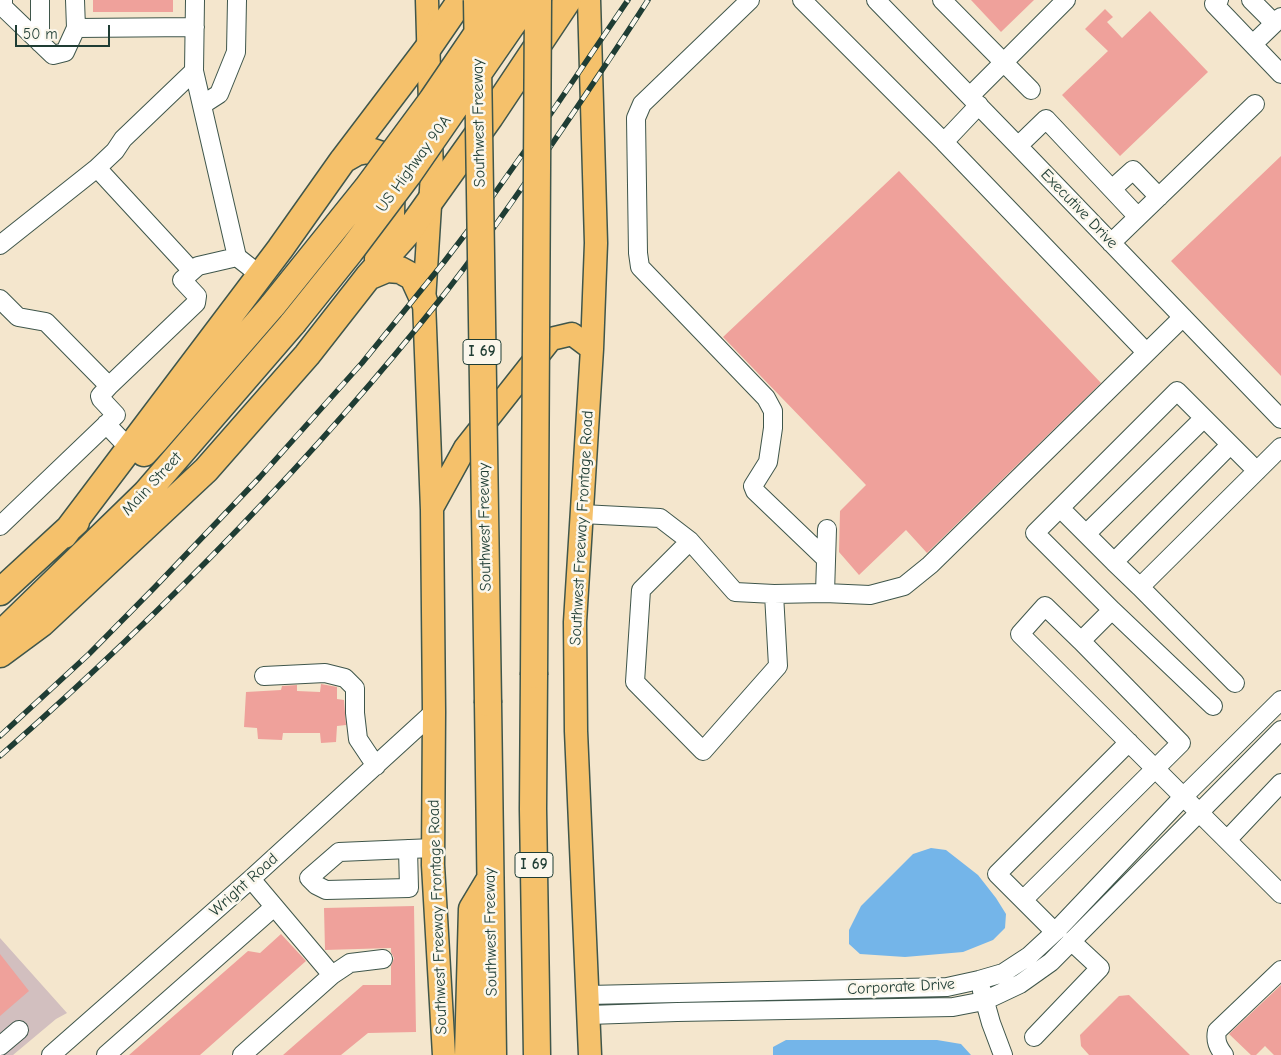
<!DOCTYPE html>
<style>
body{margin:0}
#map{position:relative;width:1281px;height:1055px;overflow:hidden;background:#f4e6cd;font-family:"Comic Neue",sans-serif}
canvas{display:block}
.scale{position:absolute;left:15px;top:25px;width:95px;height:22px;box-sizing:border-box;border:2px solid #1f3d34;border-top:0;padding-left:6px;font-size:15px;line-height:18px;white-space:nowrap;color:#1f3d34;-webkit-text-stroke:4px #fbf7ec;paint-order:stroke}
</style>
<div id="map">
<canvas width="1281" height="1055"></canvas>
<div class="scale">50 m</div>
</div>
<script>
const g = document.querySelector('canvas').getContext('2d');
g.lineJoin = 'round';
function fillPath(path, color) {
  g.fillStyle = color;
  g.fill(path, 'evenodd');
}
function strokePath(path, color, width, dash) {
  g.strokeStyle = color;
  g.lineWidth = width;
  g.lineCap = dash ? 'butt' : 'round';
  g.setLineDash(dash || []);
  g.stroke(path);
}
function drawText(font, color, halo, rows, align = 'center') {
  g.font = font + ' "Comic Neue",sans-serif';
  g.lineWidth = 5;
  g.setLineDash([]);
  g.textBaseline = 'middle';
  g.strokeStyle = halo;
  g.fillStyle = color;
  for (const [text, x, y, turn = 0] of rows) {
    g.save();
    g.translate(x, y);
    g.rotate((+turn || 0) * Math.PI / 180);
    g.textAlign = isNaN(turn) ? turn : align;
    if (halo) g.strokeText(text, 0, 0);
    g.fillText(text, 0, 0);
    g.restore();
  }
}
fillPath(new Path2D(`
 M 0,938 L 67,1013 L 56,1019 L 13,1055 L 0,1055 Z`), '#d2bfbf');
fillPath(new Path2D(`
 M 931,848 L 946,850 L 978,875 L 996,898 L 1006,914 L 1005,928 L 993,940 L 963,952 L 905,957 L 860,954 L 849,944 L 849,930 L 861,906 L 913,854 Z
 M 786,1040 L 937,1040 L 961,1044 L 971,1055 L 773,1055 L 773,1047 Z`), '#74b5e9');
fillPath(new Path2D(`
 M 93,0 L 173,0 L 173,12 L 93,12 Z
 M 971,0 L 1034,0 L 1001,32 Z
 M 1105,9 L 1113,17 L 1107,22 L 1122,38 L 1150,11 L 1208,72 L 1120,156 L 1062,95 L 1108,51 L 1085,29 Z
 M 1281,156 L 1281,376 L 1171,261 Z
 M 899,171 L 1101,383 L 927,553 L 906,530 L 859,575 L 839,552 L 840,511 L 866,485 L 723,337 Z
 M 321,684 L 337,687 L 337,699 L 344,700 L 346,725 L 337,726 L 336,742 L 321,743 L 320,733 L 283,733 L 282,740 L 258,739 L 257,728 L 244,727 L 246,692 L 281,690 L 282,686 L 297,685 L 297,691 L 320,692 Z
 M 414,906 L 416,1032 L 368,1033 L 341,1055 L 283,1055 L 363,985 L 391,985 L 391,966 L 394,958 L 391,952 L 391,948 L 325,950 L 324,908 Z
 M 281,934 L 306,961 L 200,1055 L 129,1055 L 248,951 L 260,953 Z
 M 0,954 L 29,991 L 0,1016 Z
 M 1281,985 L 1281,1055 L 1274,1055 L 1265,1046 L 1256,1055 L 1251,1055 L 1229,1034 Z
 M 1129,995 L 1190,1055 L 1089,1055 L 1081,1046 L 1080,1035 L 1119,996 Z`), '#efa19b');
const minor = new Path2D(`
 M 3,0 L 3,6 L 5,9 L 53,55 L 65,52 L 76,28 L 195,27
 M 40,0 L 40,43
 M 75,0 L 76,28
 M 195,0 L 194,71 L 237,257 L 260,275
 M 750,0 L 642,104 L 636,118 L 638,253 L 640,267 L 766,398 L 773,411 L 773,428 L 768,462 L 753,486 L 755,491 L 826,559
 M 802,0 L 944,142
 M 876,0 L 1018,146 L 1281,419
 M 942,0 L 1031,90
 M 1219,0 L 1214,4 L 1281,74
 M 1251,0 L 1274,23
 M 1253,44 L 1281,17
 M 970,96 L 1066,0
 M 202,105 L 219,94 L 236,52 L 237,0
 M 979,105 L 944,142 L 1146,352
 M 1018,146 L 1046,119 L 1138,217
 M 97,168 L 115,151 L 123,139 L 194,71
 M 1112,189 L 1133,170 L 1159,197
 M 1111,243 L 1255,104
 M 0,245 L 97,168 L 192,271
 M 0,299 L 18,317 L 46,322 L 109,386 L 100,396 L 101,399 L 116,415 L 0,526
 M 109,386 L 196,303 L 197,296 L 182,280 L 198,266 L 237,257
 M 106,424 L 129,448
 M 1060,508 L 1114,562
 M 582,514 L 660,518 L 690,541 L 735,592 L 774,594 L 825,593 L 870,595 L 904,586 L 930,565 L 1183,317
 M 1086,534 L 1204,418
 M 690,541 L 641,590 L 635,682 L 703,751 L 778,666 L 774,594
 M 1140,587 L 1114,562 L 1230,445
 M 825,593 L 827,529
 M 1112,610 L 1035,533 L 1177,391 L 1257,471
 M 1081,641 L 1181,743 L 1023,900 L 997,874 L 1129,742
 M 264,676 L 325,673 L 345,678 L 355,688 L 355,713 L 358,739 L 376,766
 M 1235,683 L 1140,587 L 1281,447
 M 1213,706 L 1112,610 L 1081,641 L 1045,606 L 1020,634 L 1281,894
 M 1227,840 L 1281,783
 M 408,849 L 409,888 L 326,890 L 316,885 L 309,878 L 339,852 L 433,848
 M 1023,900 L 1055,932
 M 332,975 L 350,963 L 383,959
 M 982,991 L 991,1023 L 1003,1055
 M 588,995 L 947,987 L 979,980 L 1003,973 L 1029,956 L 1055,932 L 1184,796 L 1281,700
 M 589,1015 L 677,1012 L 953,1007 L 984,1001 L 1020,984 L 1051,962 L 1281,730
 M 1034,1037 L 1100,968 L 1071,941
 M 0,1046 L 19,1030
 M 51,1055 L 251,879 L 434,712
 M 106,1055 L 274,907
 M 242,1055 L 332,975 L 251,879
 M 1224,1055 C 1218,1047 1215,1041 1217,1031 L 1281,970`);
const major = new Path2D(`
 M 427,0 L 432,174 L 424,301 L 432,510 L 434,712 L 433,865 L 444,1055
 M 589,0 L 596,243 L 592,349 L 575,622 L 576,731 L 590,1055
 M 432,508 L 465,448 L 551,339 L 572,334 L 592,349`);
const highway = new Path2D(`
 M 343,160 L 357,152 L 367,150 L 382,155 L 392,170 L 391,215 L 386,246 L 378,259
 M 368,277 L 387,269 L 400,270 L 413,277 L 424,301
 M 144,453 L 155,441 L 273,305
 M 64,535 L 280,249 L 343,160 L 428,48 L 461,0
 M 0,592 L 76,522
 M 0,635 L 146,493 L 293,323
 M 0,654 L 42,623 L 206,470 L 307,355 L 368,277 L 408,232 L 490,117 L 568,0
 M 534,675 L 533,809 L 537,1055
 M 488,703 L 493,1055
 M 468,1055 L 472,909 L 490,879`);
strokePath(minor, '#3f564b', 20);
strokePath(major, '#3f564b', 25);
strokePath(highway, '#3f564b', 29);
strokePath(minor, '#fff', 18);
strokePath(major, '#f5c16b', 22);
strokePath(highway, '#f5c16b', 26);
const rail = new Path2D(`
 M 0,736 L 89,654 L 155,587 L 260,477 L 362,363 L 444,262 L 470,228 L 539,131 L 628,0
 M 0,756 C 159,616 310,463 442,297 C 476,254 508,208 539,163 C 576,109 613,55 648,0`);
strokePath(rail, '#1f3d34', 5.5);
strokePath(rail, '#fbf7ec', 4, [11]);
const highwayBridge = new Path2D(`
 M 477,0 L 488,703
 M 273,305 L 367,188 L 432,100 L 500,0
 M 293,323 L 350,252 L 408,175 L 529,0
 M 534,675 L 538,0`);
strokePath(highwayBridge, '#3f564b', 29, []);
strokePath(highwayBridge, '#f5c16b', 26);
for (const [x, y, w] of [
 [482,352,38],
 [534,865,38]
]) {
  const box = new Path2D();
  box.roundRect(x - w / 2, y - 12.5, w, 25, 4);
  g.fillStyle = '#fbf7ec';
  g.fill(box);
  strokePath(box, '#1f3d34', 1);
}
drawText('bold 15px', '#1f3d34', null, [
 ["I 69",482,352],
 ["I 69",534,865]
]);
drawText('16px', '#1f3d34', '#fbf7ec', [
 ["Southwest Freeway",479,123,-91],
 ["US Highway 90A",414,164,-54],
 ["Executive Drive",1079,209,46],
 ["Main Street",152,484,-47],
 ["Southwest Freeway",485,527,-91],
 ["Southwest Freeway Frontage Road",582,528,-87],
 ["Wright Road",244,885,-42],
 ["Southwest Freeway Frontage Road",438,917,-92],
 ["Southwest Freeway",491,932,-91],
 ["Corporate Drive",901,987,-3]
]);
</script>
